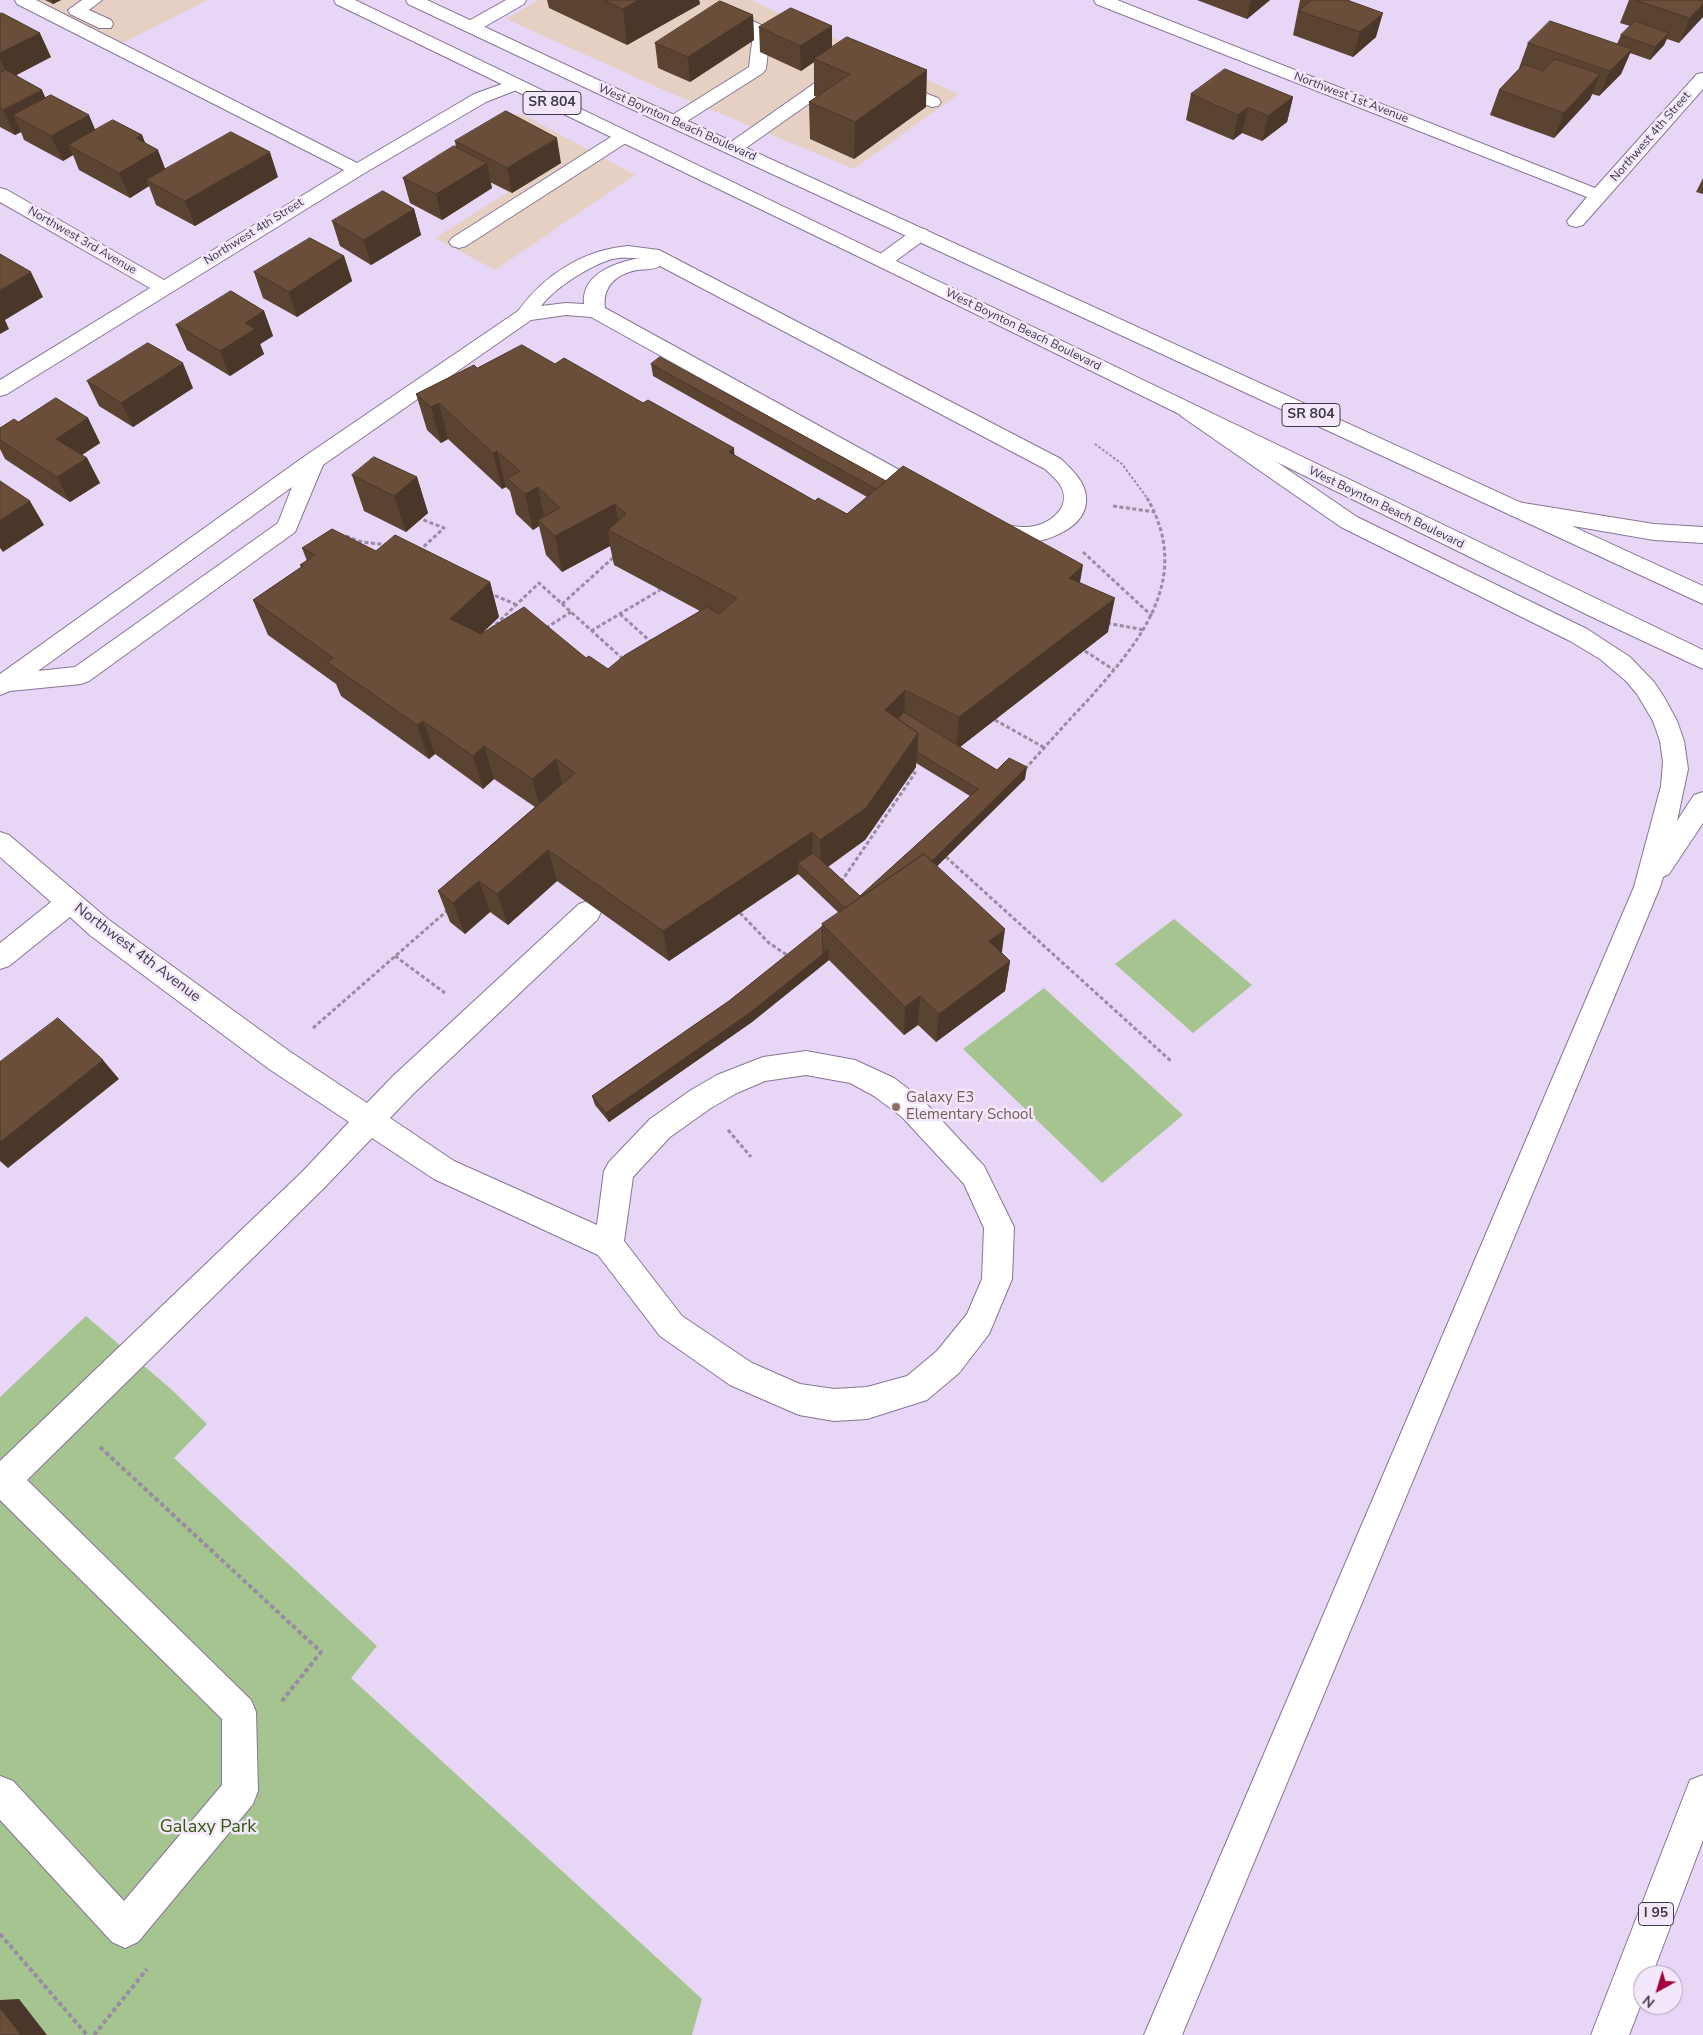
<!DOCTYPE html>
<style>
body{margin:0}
#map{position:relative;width:1703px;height:2035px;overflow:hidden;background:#e8d6f7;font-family:"Nunito Sans",sans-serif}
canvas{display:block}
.north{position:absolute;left:1633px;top:1965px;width:50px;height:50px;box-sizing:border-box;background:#f2e7fb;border:1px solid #aba1b3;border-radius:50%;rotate:219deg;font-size:14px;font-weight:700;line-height:20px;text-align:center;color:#403946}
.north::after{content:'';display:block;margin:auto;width:18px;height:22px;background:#a2033b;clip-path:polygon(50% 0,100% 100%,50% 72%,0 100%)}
</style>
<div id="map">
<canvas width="1703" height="2035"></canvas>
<div class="north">N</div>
</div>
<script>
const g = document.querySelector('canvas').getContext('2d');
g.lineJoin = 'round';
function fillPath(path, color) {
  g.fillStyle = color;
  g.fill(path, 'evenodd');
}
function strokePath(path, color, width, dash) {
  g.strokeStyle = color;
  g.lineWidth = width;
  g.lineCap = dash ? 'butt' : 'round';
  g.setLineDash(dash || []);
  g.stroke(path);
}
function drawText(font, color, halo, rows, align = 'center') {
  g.font = font + ' "Nunito Sans",sans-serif';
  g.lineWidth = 5;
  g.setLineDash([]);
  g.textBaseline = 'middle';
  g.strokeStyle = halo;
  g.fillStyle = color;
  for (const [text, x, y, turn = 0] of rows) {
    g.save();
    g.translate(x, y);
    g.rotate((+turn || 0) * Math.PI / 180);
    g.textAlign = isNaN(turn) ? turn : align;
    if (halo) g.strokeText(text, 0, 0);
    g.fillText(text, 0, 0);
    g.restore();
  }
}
fillPath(new Path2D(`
 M 34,0 L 208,0 L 123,43 Z
 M 538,0 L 750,0 L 959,94 L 854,169 L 668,92 L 506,19 Z
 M 522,114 L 635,175 L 495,270 L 435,238 L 508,192 L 434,156 L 509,116 Z`), '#e5d0c3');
fillPath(new Path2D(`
 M 1174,919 L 1252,985 L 1193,1033 L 1115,964 Z
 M 1044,988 L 1183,1115 L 1102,1183 L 963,1049 Z
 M 86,1316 L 172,1390 L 207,1424 L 174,1458 L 377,1646 L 351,1678 L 702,1999 L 692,2035 L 0,2035 L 0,1397 Z`), '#a5c48f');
const minor = new Path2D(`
 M 15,0 L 36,0 L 357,163 L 474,94 L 513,80 L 519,81 L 522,85 L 519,89 L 486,102 L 363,174 L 7,394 L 0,396 L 0,380 L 150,288 L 0,202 L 0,188 L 7,190 L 164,280 L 344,170 L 17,4 Z
 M 82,0 L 102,0 L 89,10 L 111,20 L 113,24 L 111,28 L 99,28 L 70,14 L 68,10 Z
 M 506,0 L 526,0 L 524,4 L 477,31 L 465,31 L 463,27 L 465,23 Z
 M 1094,0 L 1117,0 L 1595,188 L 1697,74 L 1703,73 L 1703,89 L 1583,225 L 1576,227 L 1569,225 L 1567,221 L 1587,197 L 1096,4 Z
 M 722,7 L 768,28 L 770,32 L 766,69 L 763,73 L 681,125 L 675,126 L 669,125 L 666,121 L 669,117 L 749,67 L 753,34 L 716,16 L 714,12 L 716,8 Z
 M 845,65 L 851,66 L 854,70 L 851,74 L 740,152 L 734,153 L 728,152 L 725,148 L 728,144 L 839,66 Z
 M 891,80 L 938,98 L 941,102 L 938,106 L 932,107 L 885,89 L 882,85 L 885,81 Z
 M 623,132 L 629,133 L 632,137 L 629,141 L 466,246 L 459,248 L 452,246 L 449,242 L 452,238 L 617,133 Z
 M 920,228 L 927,230 L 930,234 L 927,238 L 890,265 L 883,267 L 876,265 L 873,261 L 876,257 L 913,230 Z
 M 628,246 L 659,250 L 1061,459 C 1071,469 1085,481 1086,497 C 1089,531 1037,546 1012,543 C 1003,541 994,538 985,535 L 982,530 L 985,525 C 998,521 1013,528 1028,527 C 1049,526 1075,506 1059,483 C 1055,478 1050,474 1045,469 L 660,266 C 653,270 645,269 637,270 C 616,274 602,287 605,308 L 932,488 L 935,493 L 932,498 L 924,500 L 916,498 L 591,317 L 566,315 L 531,320 L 323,465 L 295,532 L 89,681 L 81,684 L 10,691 L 0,695 L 0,674 L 305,456 L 518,311 C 544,275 583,250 628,246 ZM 640,258 C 616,262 581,274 584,304 L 566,303 L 541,306 C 556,287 589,266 612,259 C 621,257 631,258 640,258 ZM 292,487 L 278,523 L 75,667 L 38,671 Z
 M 0,832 L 9,835 L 109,920 L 289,1051 L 367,1103 L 393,1076 L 579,904 L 588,901 L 597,904 L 601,912 L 597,920 L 413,1094 L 390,1118 L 454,1161 L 597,1225 L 604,1171 L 609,1162 L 650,1119 L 691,1090 L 717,1075 L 763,1057 L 806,1051 L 855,1060 L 894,1078 L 922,1099 L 984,1166 L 1014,1227 L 1012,1279 L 989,1334 L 959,1373 L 927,1400 L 867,1419 L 834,1421 L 799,1415 L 730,1385 L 660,1336 L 598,1255 L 434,1179 L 372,1138 L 323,1189 L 27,1480 L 251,1700 L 256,1712 L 258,1791 L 253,1804 L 138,1942 L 125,1948 L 112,1942 L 0,1820 L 0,1776 L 13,1781 L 124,1901 L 222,1785 L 222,1719 L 0,1500 L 0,1461 L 303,1171 L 349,1122 L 269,1069 L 91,936 L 70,917 L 9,966 L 0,969 L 0,943 L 51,902 L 0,857 ZM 806,1075 L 850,1083 L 874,1096 L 902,1117 L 964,1184 L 984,1228 L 982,1279 L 967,1314 L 937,1351 L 907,1376 L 867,1387 L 834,1389 L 800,1384 L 752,1363 L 682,1316 L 624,1241 L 633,1177 L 670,1137 L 711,1108 L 737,1093 L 765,1081 Z`);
const major = new Path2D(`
 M 334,0 L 355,0 L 1703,650 L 1703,669 L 1592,617 L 876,265 L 336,4 Z
 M 406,0 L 427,0 L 611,86 L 1703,586 L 1703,604 L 599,94 L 408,4 Z`);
const highway = new Path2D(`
 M 1188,404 L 1195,406 L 1357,517 L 1587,629 L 1630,657 L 1654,682 L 1664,697 L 1677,721 L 1684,741 L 1688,769 L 1677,821 L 1694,795 L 1703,792 L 1703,823 L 1669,874 L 1663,877 L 1660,887 L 1182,2035 L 1144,2035 L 1634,887 L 1661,786 L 1663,762 L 1660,741 L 1653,721 L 1637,694 L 1626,681 L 1600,659 L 1570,641 L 1341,527 L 1181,416 L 1178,411 L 1181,406 Z
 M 1517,502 L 1654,524 L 1703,527 L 1703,543 L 1654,540 L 1509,515 L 1506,510 L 1509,505 Z
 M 1703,1775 L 1703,1840 L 1652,1975 L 1643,1975 L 1643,1999 L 1629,2035 L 1591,2035 L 1690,1780 Z`);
strokePath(minor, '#877694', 2);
strokePath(major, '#877694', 2);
strokePath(highway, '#877694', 2);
strokePath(new Path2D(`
 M 1095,444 L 1122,464 L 1148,499`), '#988ba3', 2, [2.5, 2]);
strokePath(new Path2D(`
 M 1113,506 L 1155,512
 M 346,536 L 362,542 L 389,545
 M 419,551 L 444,528 L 421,519
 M 1083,552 L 1152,616
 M 489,593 L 515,604
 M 562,604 L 615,556
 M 620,614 L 651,642
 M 1107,623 L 1144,630
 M 546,628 L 571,612
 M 491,629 L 539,583 L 624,660
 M 591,631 L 660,590
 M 1085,651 L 1114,670
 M 995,720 L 1045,748
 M 1025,769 C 1046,746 1066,723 1087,701 C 1139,643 1194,579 1147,498
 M 946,857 L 1172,1062
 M 841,882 L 915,773 L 912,772
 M 740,913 L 769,943 L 790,957
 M 395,956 L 445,993
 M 313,1028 L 448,910
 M 728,1130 L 751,1157`), '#988ba3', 3, [4, 2.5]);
strokePath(new Path2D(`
 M 100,1447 L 321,1652 L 282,1701
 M 0,1934 L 87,2035
 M 94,2035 L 147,1969`), '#988ba3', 4, [4.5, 3]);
fillPath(minor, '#fff');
fillPath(major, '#fff');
fillPath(highway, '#fff');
fillPath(new Path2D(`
 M 45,0 L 61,0 L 53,4 Z
 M 547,0 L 699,0 L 700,4 L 627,45 L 549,8 Z
 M 1197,0 L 1270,0 L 1247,19 Z
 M 1300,0 L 1347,0 L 1376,37 L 1353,57 L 1293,35 Z
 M 1629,0 L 1703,0 L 1679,43 L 1667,39 L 1664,45 L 1650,60 L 1630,53 L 1621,74 L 1599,96 L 1592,94 L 1590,99 L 1554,138 L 1490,115 L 1499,90 L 1520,68 L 1519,68 L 1528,43 L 1617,44 L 1621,35 L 1630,26 L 1620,23 Z
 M 0,14 L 51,57 L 16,75 L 46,98 L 95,130 L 142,135 L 145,143 L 165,169 L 278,177 L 195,226 L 156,205 L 149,186 L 130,198 L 79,170 L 73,155 L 63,161 L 24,140 L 21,132 L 15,135 L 0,127 Z
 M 753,15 L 754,40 L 690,82 L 658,68 L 655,43 Z
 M 832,26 L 832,47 L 926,107 L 854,159 L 810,139 L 809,102 L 817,97 L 814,96 L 814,62 L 801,71 L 760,52 L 759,27 Z
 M 1191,94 L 1293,97 L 1287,122 L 1262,141 L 1242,133 L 1233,140 L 1186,120 Z
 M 455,141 L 561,163 L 512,193 L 490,182 L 492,188 L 442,220 L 410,203 L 403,178 L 456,148 Z
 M 1703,178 L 1703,194 L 1696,192 Z
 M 414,209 L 421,235 L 371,265 L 340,246 L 332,221 Z
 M 344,256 L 352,281 L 297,317 L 263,298 L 254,272 Z
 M 264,311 L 273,336 L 260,344 L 264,354 L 230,376 L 187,350 L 176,325 Z
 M 555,364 L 643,403 L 734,448 L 734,455 L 815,501 L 847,514 L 867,497 L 653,376 L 651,364 L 886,481 L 1080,583 L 1108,632 L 960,747 L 997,770 L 1025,779 L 937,866 L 1002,953 L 1010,961 L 1005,991 L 936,1042 L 918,1025 L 904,1035 L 829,960 L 752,1022 L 609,1122 L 595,1105 L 592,1096 L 729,1001 L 822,927 L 822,924 L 839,913 L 798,874 L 669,961 L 557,881 L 508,925 L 490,912 L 465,934 L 450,922 L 438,891 L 535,807 L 494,779 L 483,789 L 435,754 L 429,759 L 341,696 L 336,684 L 268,635 L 253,600 L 301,567 L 300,565 L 307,561 L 302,548 L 376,551 L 490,582 L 499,617 L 481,634 L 586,658 L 608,669 L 700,611 L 614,565 L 610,546 L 562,572 L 546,555 L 539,526 L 533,530 L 516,514 L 510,491 L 506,487 L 502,489 L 448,439 L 441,443 L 427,430 L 416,394 L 477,368 ZM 916,763 L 970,796 L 860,896 L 828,867 L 865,840 L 916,767 Z
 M 87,381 L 193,388 L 133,427 L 99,406 Z
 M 88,418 L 100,443 L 82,455 L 87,458 L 100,483 L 70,502 L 5,459 L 0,449 L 0,428 L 18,422 Z
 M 352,475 L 417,477 L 428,513 L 406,532 L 364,511 Z`), '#5b4332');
fillPath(new Path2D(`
 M 52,0 L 61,0 L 53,4 Z
 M 639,0 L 699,0 L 700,4 L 627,45 L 623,9 Z
 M 1251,0 L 1270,0 L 1247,19 Z
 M 1703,4 L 1703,17 L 1679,43 L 1690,18 Z
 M 1383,13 L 1376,37 L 1353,57 L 1360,32 Z
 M 753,15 L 754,40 L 690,82 L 688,57 Z
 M 832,26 L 832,51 L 814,59 L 814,62 L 801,71 L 800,46 Z
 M 40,33 L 51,57 L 9,79 L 0,58 L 0,53 Z
 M 1669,33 L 1664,45 L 1650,60 L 1655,47 Z
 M 1632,49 L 1621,74 L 1599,96 L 1610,71 Z
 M 927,70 L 926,107 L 854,159 L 855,122 Z
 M 1600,74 L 1590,99 L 1554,138 L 1564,113 Z
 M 42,90 L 53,115 L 13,115 L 21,132 L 15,135 L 3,110 Z
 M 1293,97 L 1287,122 L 1262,141 L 1268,116 Z
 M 1248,107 L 1242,133 L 1233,140 L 1238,115 Z
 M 89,115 L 100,141 L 68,145 L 73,155 L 63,161 L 51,136 Z
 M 142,135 L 150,155 L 158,150 L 168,176 L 146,180 L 149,186 L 130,198 L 119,173 L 136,138 Z
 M 557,138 L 561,163 L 512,193 L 507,168 Z
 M 270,152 L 278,177 L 195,226 L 185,201 Z
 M 487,163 L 492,188 L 442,220 L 436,194 Z
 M 414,209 L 421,235 L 371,265 L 364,240 Z
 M 344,256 L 352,281 L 297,317 L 289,292 Z
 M 31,272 L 43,297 L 5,320 L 9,329 L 0,334 L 0,290 Z
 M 264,311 L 273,336 L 260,344 L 264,354 L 230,376 L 220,351 L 245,323 Z
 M 183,363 L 193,388 L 133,427 L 121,403 Z
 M 439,403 L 448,439 L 441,443 L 431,407 Z
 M 88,418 L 100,443 L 69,463 L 56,439 Z
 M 734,448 L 736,484 L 729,452 Z
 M 497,451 L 506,487 L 502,489 L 493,453 Z
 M 87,458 L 100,483 L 70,502 L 57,477 Z
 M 417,477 L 428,513 L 406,532 L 394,496 Z
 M 538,487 L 545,523 L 538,520 L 539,526 L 533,530 L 525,494 Z
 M 30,501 L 44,525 L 3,552 L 0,548 L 0,520 Z
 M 615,504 L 621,537 L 608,530 L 610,546 L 562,572 L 555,536 Z
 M 1083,565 L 1077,600 L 1069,578 Z
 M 490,582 L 499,617 L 461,654 L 450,619 Z
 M 1115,598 L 1108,632 L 956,750 L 959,717 Z
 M 905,690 L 904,724 L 885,710 Z
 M 423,721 L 435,754 L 429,759 L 417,725 Z
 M 918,733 L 916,767 L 865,840 L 821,871 L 820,840 Z
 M 484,746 L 494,779 L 483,789 L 473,756 Z
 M 556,759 L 564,792 L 541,811 L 532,779 Z
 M 1027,767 L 1025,779 L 907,896 L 840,942 Z
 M 812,832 L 813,864 L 798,863 L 798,874 L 669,961 L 663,931 Z
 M 548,850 L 557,881 L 508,925 L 497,894 Z
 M 479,881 L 490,912 L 465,934 L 453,903 Z
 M 1005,929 L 1001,959 L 989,941 Z
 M 828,949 L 829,960 L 752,1022 L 609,1122 L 606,1113 L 751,1012 Z
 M 1010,961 L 1005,991 L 936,1042 L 939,1014 Z
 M 920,996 L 918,1025 L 904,1035 L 905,1007 Z
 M 103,1060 L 119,1079 L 8,1168 L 0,1161 L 0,1142 Z
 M 19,1999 L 47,2035 L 21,2035 L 0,2008 L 0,2000 Z`), '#4a3729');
const building = new Path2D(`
 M 604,0 L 639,0 L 623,9 Z
 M 1311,0 L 1347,0 L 1383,13 L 1360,32 L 1299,11 Z
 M 1636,0 L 1703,0 L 1703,4 L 1690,18 Z
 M 720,1 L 753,15 L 688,57 L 655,43 Z
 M 791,8 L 832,26 L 800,46 L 759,27 Z
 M 2,13 L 40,33 L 0,53 L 0,14 Z
 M 1550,21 L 1632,49 L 1610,71 L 1528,43 Z
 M 1635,21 L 1669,33 L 1655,47 L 1621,35 Z
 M 847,37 L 927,70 L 855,122 L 809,102 L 850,74 L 814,59 Z
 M 1555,59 L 1600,74 L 1564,113 L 1499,90 L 1524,64 L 1543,71 Z
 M 1225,69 L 1293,97 L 1268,116 L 1248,107 L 1238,115 L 1191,94 Z
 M 6,70 L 42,90 L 3,110 L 0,108 L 0,73 Z
 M 51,95 L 89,115 L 51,136 L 13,115 Z
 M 506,111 L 557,138 L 507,168 L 455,141 Z
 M 113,120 L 142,135 L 136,138 L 158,150 L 119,173 L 68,145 Z
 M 231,132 L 270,152 L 185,201 L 146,180 Z
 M 454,146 L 487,163 L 436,194 L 403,178 Z
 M 383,191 L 414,209 L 364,240 L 332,221 Z
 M 310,238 L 344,256 L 289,292 L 254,272 Z
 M 0,254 L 31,272 L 0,290 Z
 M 231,291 L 264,311 L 245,323 L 255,329 L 220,351 L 176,325 Z
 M 148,343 L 183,363 L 121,403 L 87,381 Z
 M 522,345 L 555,364 L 564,358 L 643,403 L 648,400 L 734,448 L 729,452 L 815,501 L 818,498 L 847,514 L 903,466 L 1083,565 L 1069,578 L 1115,598 L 959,717 L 905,690 L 885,710 L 918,733 L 866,808 L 820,840 L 812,832 L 663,931 L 548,850 L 497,894 L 479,881 L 453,903 L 438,891 L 575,773 L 556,759 L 532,779 L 484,746 L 473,756 L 423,721 L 417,725 L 327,662 L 333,658 L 253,600 L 303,566 L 300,565 L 315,555 L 302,548 L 332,529 L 376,551 L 395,535 L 490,582 L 450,619 L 481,634 L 524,607 L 586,658 L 589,656 L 608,669 L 625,655 L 707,607 L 719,614 L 737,598 L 608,530 L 626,514 L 615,504 L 555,536 L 538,520 L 560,508 L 538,487 L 525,494 L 507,478 L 520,471 L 497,451 L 493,453 L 439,403 L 431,407 L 416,394 L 474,365 L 477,368 Z
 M 660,357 L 886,481 L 876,489 L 651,364 Z
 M 56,398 L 88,418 L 56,439 L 87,458 L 57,477 L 0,440 L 0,428 L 14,419 L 18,422 Z
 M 374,457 L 417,477 L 394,496 L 352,475 Z
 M 0,481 L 30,501 L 0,520 Z
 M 904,712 L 997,770 L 1009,758 L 1027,767 L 932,861 L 924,854 L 845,908 L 798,863 L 813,853 L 860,896 L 978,789 L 917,752 L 918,733 L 898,719 Z
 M 924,854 L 1005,929 L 989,941 L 1010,961 L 939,1014 L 920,996 L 905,1007 L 822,924 Z
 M 822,927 L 823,954 L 751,1012 L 606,1113 L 592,1096 L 729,1001 Z
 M 58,1018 L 103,1060 L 0,1142 L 0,1062 Z
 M 0,2008 L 21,2035 L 0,2035 Z`);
fillPath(building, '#6a4e3a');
strokePath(building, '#4a3729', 1);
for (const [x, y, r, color] of [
 [896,1107,5,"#8d6e63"]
]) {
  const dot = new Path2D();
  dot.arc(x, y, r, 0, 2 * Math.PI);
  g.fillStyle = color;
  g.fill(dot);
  strokePath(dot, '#f2e7fb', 2);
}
drawText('12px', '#403946', '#f2e7fb', [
 ["Northwest 1st Avenue",1351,98,21],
 ["West Boynton Beach Boulevard",677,123,24],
 ["Northwest 4th Street",1651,137,-49],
 ["Northwest 4th Street",254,232,-32],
 ["Northwest 3rd Avenue",82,241,30],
 ["West Boynton Beach Boulevard",1023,330,26],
 ["West Boynton Beach Boulevard",1386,508,26]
]);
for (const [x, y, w] of [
 [552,103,58],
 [1311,415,58],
 [1656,1914,35]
]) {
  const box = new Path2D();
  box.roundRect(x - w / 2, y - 11.5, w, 23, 4);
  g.fillStyle = '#f2e7fb';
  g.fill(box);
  strokePath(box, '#403946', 1);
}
drawText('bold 14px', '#403946', null, [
 ["SR 804",552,103],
 ["SR 804",1311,415],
 ["I 95",1656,1914]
]);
drawText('15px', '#403946', '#f2e7fb', [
 ["Northwest 4th Avenue",137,953,37]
]);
drawText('15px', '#785e54', '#f2e7fb', [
 ["Galaxy E3",906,1098],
 ["Elementary School",906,1115]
], 'left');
drawText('18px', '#345a05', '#f2e7fb', [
 ["Galaxy Park",208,1828]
]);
</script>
